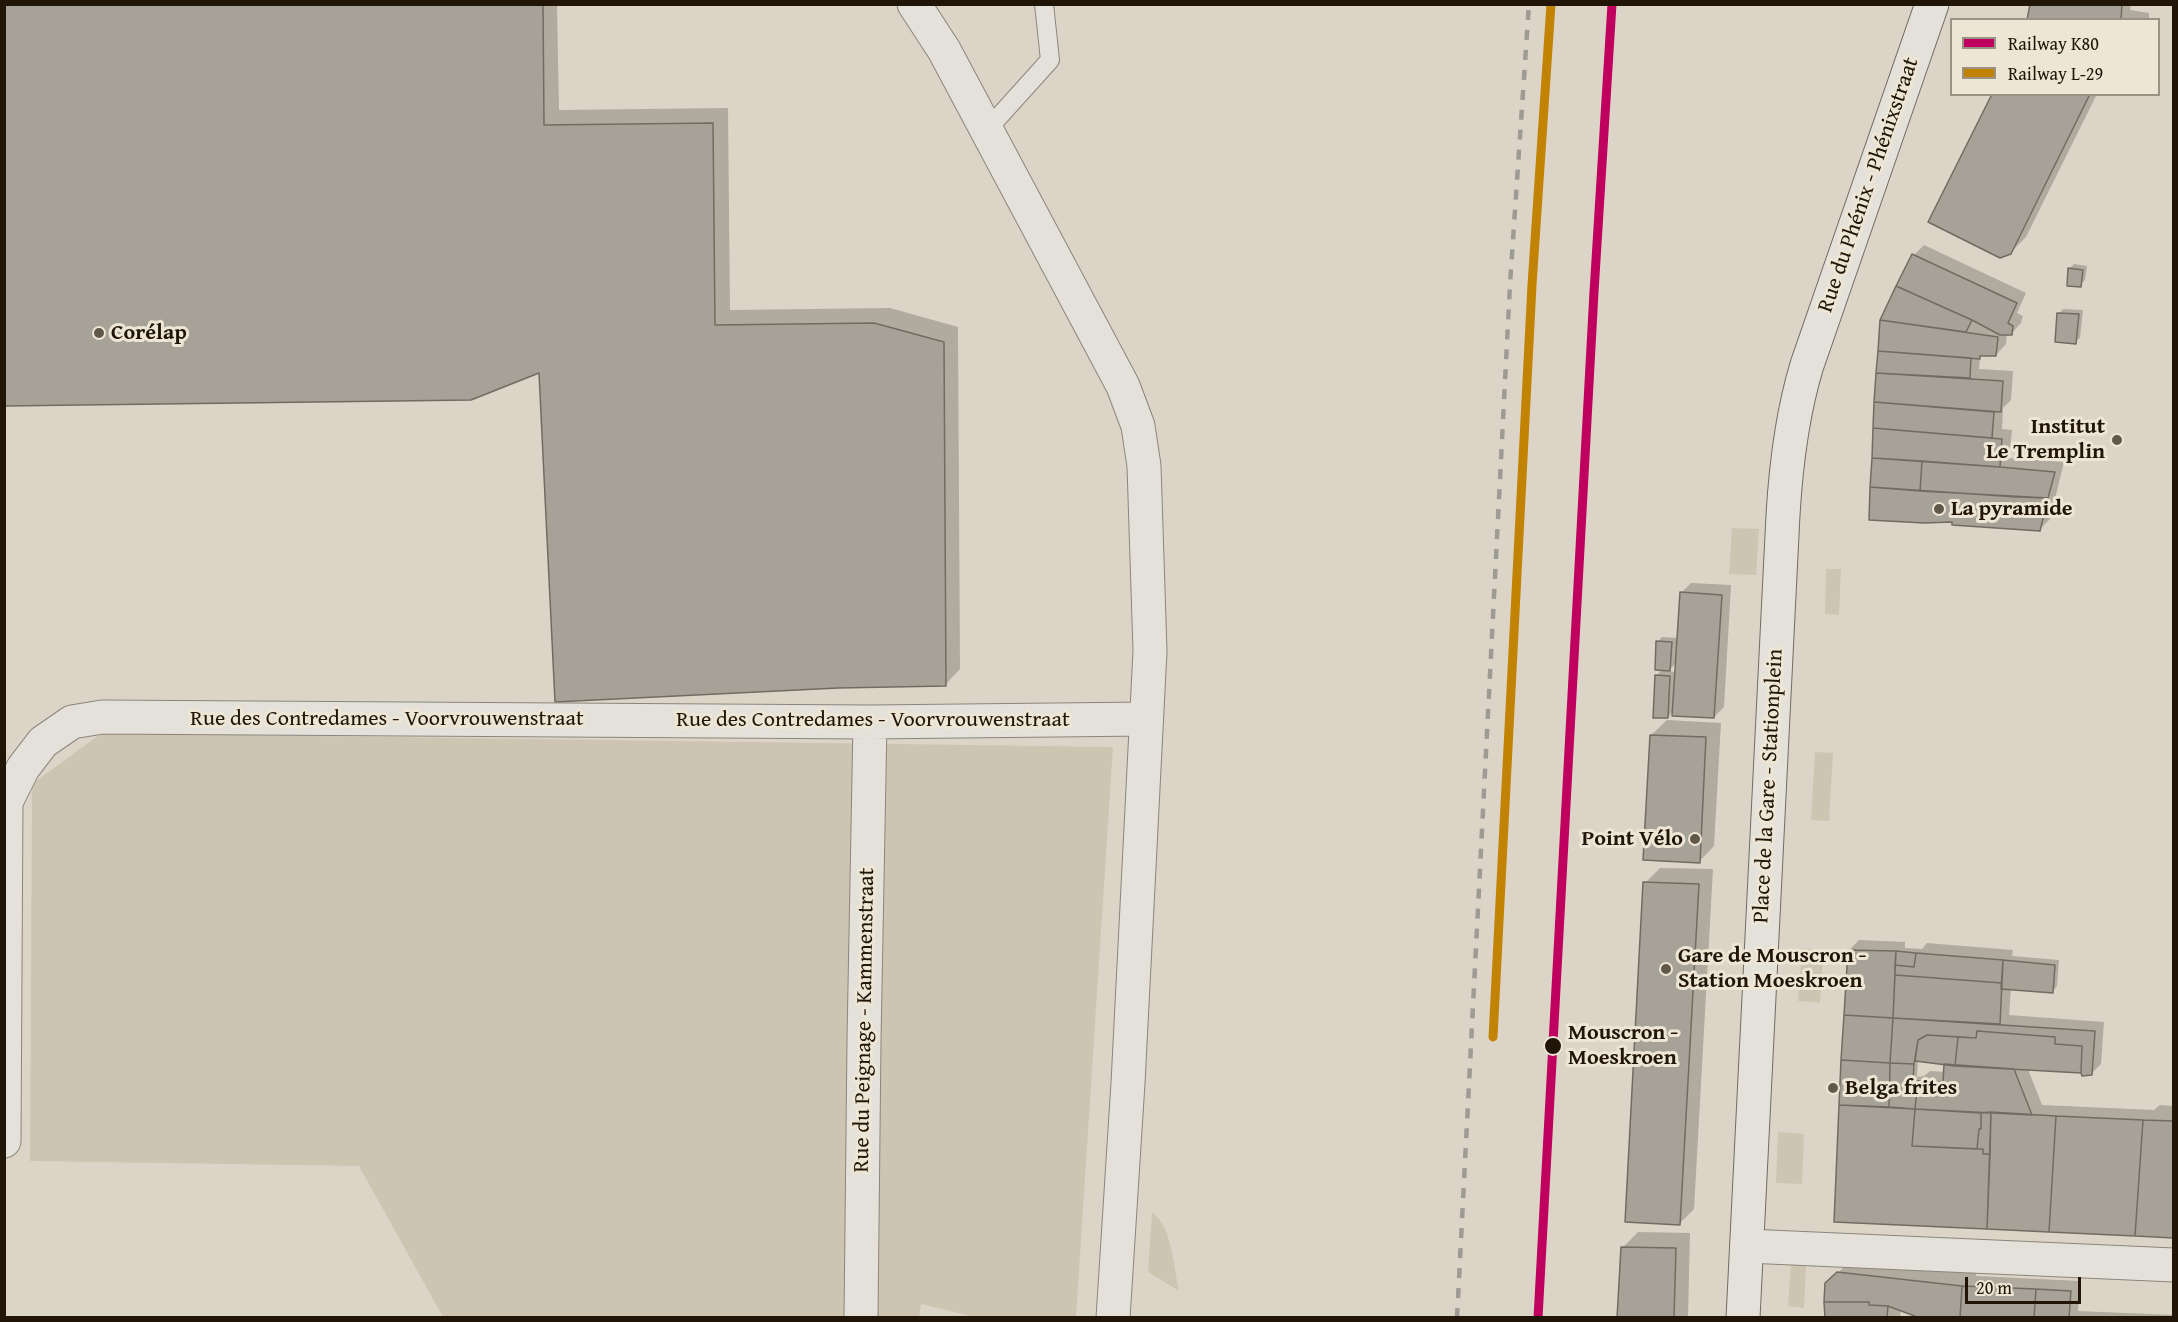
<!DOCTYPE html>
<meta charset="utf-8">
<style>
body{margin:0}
#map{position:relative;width:2178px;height:1322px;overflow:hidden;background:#dcd5c7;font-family:"Gentium Book Plus",serif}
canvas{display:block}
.frame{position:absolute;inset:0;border:6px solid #211507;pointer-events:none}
.legend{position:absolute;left:1950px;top:18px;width:210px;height:78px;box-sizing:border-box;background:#ede6d5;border:2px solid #9b9283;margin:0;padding:8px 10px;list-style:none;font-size:18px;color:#211507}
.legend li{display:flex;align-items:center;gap:12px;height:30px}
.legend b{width:30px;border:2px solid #9b9283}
.scale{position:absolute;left:1965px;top:1277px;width:116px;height:27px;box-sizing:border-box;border:3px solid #211507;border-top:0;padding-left:8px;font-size:18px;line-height:21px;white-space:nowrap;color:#211507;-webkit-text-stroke:4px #ede6d5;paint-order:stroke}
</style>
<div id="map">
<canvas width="2178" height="1322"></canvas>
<div class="frame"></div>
<ul class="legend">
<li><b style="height:8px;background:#bf005f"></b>Railway K80</li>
<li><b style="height:8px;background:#c28202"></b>Railway L-29</li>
</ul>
<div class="scale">20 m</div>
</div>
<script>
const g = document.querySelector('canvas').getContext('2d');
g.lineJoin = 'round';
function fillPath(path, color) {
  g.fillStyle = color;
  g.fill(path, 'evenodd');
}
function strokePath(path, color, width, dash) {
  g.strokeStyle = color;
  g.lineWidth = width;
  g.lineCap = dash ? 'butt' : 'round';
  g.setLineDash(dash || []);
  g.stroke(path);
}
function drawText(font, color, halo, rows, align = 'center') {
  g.font = font + ' "Gentium Book Plus",serif';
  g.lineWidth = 6;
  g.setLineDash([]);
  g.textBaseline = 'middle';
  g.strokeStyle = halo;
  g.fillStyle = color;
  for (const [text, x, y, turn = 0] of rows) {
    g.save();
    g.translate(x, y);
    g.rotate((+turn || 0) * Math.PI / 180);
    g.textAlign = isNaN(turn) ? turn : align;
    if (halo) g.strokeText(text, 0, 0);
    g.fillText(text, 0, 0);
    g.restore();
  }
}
fillPath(new Path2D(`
 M 1732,528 L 1759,529 L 1756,575 L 1729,574 Z
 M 1826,569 L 1841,569 L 1839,615 L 1825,614 Z
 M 102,733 L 1113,747 L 1076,1317 L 975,1317 L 921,1304 L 919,1318 L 443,1317 L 359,1166 L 30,1161 L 32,784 Z
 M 1815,752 L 1833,753 L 1829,821 L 1811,820 Z
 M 1802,948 L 1824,950 L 1820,1003 L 1798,1001 Z
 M 1778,1132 L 1804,1134 L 1802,1184 L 1776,1183 Z
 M 1152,1213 C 1172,1224 1174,1269 1179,1291 L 1148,1272 Z
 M 1791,1264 L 1806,1264 L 1804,1308 L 1788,1306 Z`), '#cec4b2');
fillPath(new Path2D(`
 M 4,4 L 557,4 L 559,110 L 728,108 L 730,310 L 890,308 L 958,327 L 960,669 L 945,685 L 540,371 Z
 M 2031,4 L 2131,4 L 2130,10 L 2149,13 L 2149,20 L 2028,20 Z
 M 1994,94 L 2097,94 L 2026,237 L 2010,253 Z
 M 1924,245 L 2026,293 L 2017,313 L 2023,316 L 2021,323 L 2011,334 L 2007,334 L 2006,344 L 1996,355 L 1980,356 L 1979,369 L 2013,371 L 2011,400 L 2003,408 L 2002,429 L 2012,430 L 2009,458 L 2064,462 L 2050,519 L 2040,529 L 1954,521 L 1871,518 L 1875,402 L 1882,321 L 1914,255 Z
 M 2074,264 L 2087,266 L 2085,280 L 2080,285 L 2069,269 Z
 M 2063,309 L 2083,310 L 2080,338 L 2075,342 L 2059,314 Z
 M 1691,583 L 1731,585 L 1724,707 L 1714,717 L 1674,710 L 1668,717 L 1656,676 L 1663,669 L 1658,642 L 1662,637 L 1678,638 L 1681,593 ZM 1677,662 L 1676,672 L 1668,671 Z
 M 1667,720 L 1721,723 L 1714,846 L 1699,862 L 1651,735 Z
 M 1660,868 L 1713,869 L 1694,1209 L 1679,1224 L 1645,883 Z
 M 1859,940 L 1905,942 L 1905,948 L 1922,949 L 1927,943 L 2013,950 L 2012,956 L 2059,960 L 2057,986 L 2053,991 L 2011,988 L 2009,1015 L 2104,1022 L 2101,1064 L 2091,1074 L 2028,1069 L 2042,1105 L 2154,1110 L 2160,1105 L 2174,1106 L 2174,1237 L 1836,1220 L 1849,950 ZM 1918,1060 L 1946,1063 L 1945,1072 L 1930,1071 L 1924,1076 L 1917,1077 Z
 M 1638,1232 L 1690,1233 L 1688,1318 L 1619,1318 L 1623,1247 Z
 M 1853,1258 L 1976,1271 L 1976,1276 L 2080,1281 L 2078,1311 L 2174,1315 L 2174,1318 L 1925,1318 L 1901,1309 L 1900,1318 L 1827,1318 L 1827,1284 Z`), '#0003');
const building = new Path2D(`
 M 4,4 L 543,4 L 544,125 L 713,123 L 715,325 L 874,323 L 944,342 L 946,686 L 838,688 L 555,702 L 539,373 L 471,400 L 4,406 Z
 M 2030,4 L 2122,4 L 2121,20 L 2027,20 Z
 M 1992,94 L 2090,94 L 2011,254 L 2000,258 L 1928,222 Z
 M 1912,254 L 2017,303 L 2008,323 L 2013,326 L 2012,335 L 2000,335 L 1972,320 L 1896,286 Z
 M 2068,268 L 2083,270 L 2081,287 L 2067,286 Z
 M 1896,286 L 1972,320 L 1966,332 L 1880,320 Z
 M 2057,313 L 2079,314 L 2076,344 L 2055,342 Z
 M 1880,320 L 1998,337 L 1996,356 L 1980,356 L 1980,359 L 1878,351 Z
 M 1878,351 L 1971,358 L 1970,378 L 1876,373 Z
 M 1876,373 L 2003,381 L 2001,412 L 1874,402 Z
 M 1874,402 L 1994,412 L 1992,438 L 1873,428 Z
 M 1873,428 L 2002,439 L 2000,467 L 1872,458 Z
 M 1872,458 L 1922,461 L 1920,491 L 1870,487 Z
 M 1922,461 L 2000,467 L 2055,472 L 2048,498 L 1920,491 Z
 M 1870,487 L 2017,497 L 2048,498 L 2040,531 L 1952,525 L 1952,522 L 1924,523 L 1869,520 Z
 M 1680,592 L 1722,595 L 1714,718 L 1672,716 Z
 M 1656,641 L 1672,642 L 1670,671 L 1655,670 Z
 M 1655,675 L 1670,676 L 1668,718 L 1653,718 Z
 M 1650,735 L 1706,737 L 1700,863 L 1643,860 Z
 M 1643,882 L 1699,884 L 1680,1225 L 1625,1222 Z
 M 1848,950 L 1896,951 L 1893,1018 L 1844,1015 Z
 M 1896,951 L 1916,953 L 1914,967 L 1895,965 Z
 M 1916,953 L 2003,960 L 2002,983 L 1895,975 L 1895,965 L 1914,967 Z
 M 2003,960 L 2055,965 L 2053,993 L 2001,989 Z
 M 1895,975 L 2002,983 L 2000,1024 L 1893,1018 Z
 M 1844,1015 L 1893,1018 L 1890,1063 L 1841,1060 Z
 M 1893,1018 L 2095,1031 L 2092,1075 L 2082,1076 L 2081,1073 L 2082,1046 L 2055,1044 L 2055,1037 L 1977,1031 L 1976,1038 L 1927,1035 L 1918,1040 L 1914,1064 L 1890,1063 Z
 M 1977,1031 L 2055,1037 L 2055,1044 L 2082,1046 L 2081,1073 L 1955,1066 L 1958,1037 L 1976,1038 Z
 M 1927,1035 L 1958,1037 L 1955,1066 L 1915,1061 L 1918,1040 Z
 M 1841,1060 L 1890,1063 L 1889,1107 L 1839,1105 Z
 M 1890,1063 L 1914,1064 L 1913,1081 L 1918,1081 L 1915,1109 L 1889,1107 Z
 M 1944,1064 L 2014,1069 L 2032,1115 L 1915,1109 L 1918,1081 L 1943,1082 Z
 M 1839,1105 L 1915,1109 L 1912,1146 L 1983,1149 L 1983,1154 L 1990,1154 L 1987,1229 L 1834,1222 Z
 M 1915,1109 L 1981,1113 L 1981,1129 L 1979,1129 L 1977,1149 L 1912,1146 Z
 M 1991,1112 L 2056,1116 L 2049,1232 L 1987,1229 Z
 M 1991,1112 L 1990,1154 L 1983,1154 L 1983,1149 L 1977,1149 L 1979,1129 L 1981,1129 L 1981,1113 Z
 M 2056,1116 L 2143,1120 L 2135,1236 L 2049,1232 Z
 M 2143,1120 L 2174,1121 L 2174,1238 L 2135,1236 Z
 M 1621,1247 L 1676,1248 L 1674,1318 L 1617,1318 Z
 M 1837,1272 L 1962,1286 L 1960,1318 L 1920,1318 L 1888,1306 L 1869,1305 L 1869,1302 L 1824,1302 L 1825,1283 Z
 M 1962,1286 L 2036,1289 L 2034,1318 L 1960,1318 Z
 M 2036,1289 L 2071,1291 L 2069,1318 L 2034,1318 Z
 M 1824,1302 L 1869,1302 L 1869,1305 L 1888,1306 L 1887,1318 L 1825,1318 Z`);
fillPath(building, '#a7a298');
strokePath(building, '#716b62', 1.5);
const service = new Path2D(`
 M 986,131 L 1050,60 L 1044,4`);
const minor = new Path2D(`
 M 914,4 L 944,50 L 1123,386 L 1138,426 L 1144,466 L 1150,651 L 1128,1083 L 1113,1318
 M 4,1141 L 6,802 L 23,768 L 43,742 L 72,722 L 102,717 L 870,722 L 1146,719
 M 1747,1246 L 2174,1265
 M 861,1318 L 864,1040 L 870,722`);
const secondary = new Path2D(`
 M 1743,1318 L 1783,515 C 1786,464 1792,414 1807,365 L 1932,4`);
strokePath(service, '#8b857c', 20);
strokePath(minor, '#8b857c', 35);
strokePath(secondary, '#716b62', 35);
strokePath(service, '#e4e1da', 18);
strokePath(minor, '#e4e1da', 33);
strokePath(secondary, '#e4e1da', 33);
strokePath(new Path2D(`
 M 1457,1318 L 1510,284 L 1529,4`), '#9e9a94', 4.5, [10, 10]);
strokePath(new Path2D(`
 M 1538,1318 L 1594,292 L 1612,4`), '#bf005f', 9);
strokePath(new Path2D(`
 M 1493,1037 L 1532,285 L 1551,4`), '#c28202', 9);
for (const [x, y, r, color] of [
 [99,333,6,"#62584a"],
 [2117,440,6,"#62584a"],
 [1939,509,6,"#62584a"],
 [1695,839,6,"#62584a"],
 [1666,969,6,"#62584a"],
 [1553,1046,9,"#211507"],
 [1833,1088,6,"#62584a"]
]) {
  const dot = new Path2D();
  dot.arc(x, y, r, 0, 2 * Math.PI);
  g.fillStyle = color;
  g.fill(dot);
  strokePath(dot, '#ede6d5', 2);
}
drawText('22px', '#211507', '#ede6d5', [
 ["Rue du Phénix - Phénixstraat",1869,185,-71],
 ["Rue des Contredames - Voorvrouwenstraat",387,719],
 ["Rue des Contredames - Voorvrouwenstraat",873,720],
 ["Place de la Gare - Stationplein",1769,786,-87],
 ["Rue du Peignage - Kammenstraat",865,1020,-89]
]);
drawText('bold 22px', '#211507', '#ede6d5', [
 ["Corélap",111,333],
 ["Institut",2105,427,"right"],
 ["Le Tremplin",2105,452,"right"],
 ["La pyramide",1951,509],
 ["Point Vélo",1683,839,"right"],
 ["Gare de Mouscron -",1678,956],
 ["Station Moeskroen",1678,981],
 ["Belga frites",1845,1088]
], 'left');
drawText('bold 22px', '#211507', '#ede6d5', [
 ["Mouscron -",1568,1033],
 ["Moeskroen",1568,1058]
], 'left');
</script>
